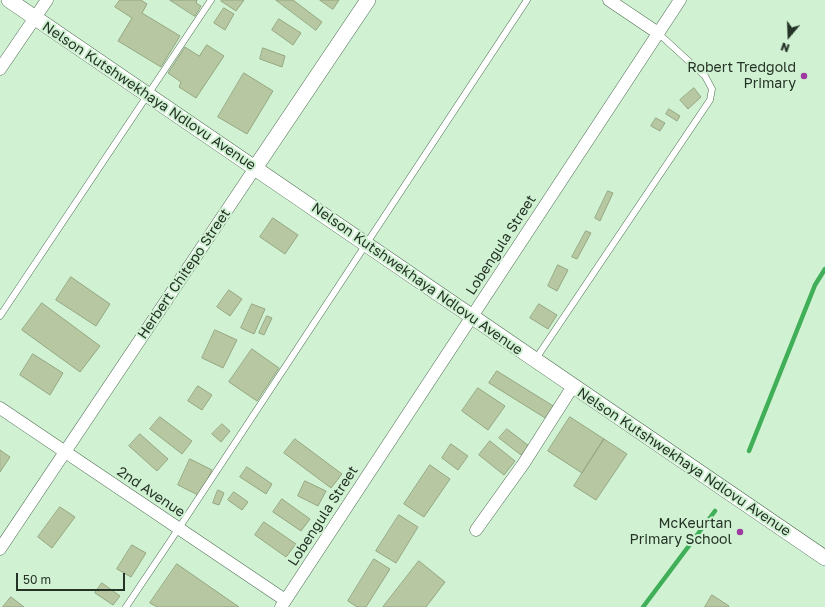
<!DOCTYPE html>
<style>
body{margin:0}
#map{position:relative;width:825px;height:607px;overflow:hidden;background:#d0f2d3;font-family:"Golos Text",sans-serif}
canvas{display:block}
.north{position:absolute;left:769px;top:16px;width:40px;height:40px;-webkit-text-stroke:3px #d0f2d3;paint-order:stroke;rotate:199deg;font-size:11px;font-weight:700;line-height:16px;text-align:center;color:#253226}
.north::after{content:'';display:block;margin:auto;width:14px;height:18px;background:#253226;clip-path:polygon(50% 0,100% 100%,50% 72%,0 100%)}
.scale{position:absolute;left:16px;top:573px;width:109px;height:18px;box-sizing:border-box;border:2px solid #253226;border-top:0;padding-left:5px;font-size:12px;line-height:14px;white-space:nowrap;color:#253226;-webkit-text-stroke:3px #d0f2d3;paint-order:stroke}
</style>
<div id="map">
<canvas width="825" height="607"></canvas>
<div class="north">N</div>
<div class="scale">50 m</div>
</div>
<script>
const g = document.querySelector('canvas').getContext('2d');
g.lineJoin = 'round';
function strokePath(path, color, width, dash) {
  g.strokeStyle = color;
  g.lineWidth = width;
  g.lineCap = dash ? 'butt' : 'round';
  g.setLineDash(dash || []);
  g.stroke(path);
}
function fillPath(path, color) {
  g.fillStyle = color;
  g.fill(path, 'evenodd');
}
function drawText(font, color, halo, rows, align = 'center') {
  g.font = font + ' "Golos Text",sans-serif';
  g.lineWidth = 4;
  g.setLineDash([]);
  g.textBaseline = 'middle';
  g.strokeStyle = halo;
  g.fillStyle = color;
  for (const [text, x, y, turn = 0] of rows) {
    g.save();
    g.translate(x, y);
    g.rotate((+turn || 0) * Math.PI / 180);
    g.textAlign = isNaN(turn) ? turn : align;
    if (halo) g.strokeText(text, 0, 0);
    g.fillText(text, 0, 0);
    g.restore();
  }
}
strokePath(new Path2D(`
 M 749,451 L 815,285 L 825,269
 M 643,607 L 715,511`), '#40af57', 4.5);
const building = new Path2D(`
 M 120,0 L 141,0 L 147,4 L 142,13 L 180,36 L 161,67 L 118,41 L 132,18 L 115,7 Z
 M 170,0 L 197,0 L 196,3 L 201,6 L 195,16 Z
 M 222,0 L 244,0 L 236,11 L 221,1 Z
 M 276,0 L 293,0 L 322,22 L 316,30 Z
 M 320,0 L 339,0 L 333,9 Z
 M 224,8 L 234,14 L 225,30 L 214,23 Z
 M 279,19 L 301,33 L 293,45 L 272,30 Z
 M 207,45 L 224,56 L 196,98 L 179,87 L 181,82 L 168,73 L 185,47 L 199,56 Z
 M 263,48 L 285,56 L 282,67 L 260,59 Z
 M 244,73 L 273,91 L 247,134 L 218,117 Z
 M 694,88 L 701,97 L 688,109 L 680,100 Z
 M 669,109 L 680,116 L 677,121 L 666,114 Z
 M 656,118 L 665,123 L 660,131 L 651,126 Z
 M 608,191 L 613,193 L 600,221 L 595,218 Z
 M 273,218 L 298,235 L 285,254 L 260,237 Z
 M 586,231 L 591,233 L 577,259 L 572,257 Z
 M 558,265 L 568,270 L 557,291 L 548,286 Z
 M 71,277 L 110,304 L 96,326 L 56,300 Z
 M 229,290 L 242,299 L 230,316 L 217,307 Z
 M 42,303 L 100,346 L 80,372 L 22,330 Z
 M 252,304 L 265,309 L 254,334 L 241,328 Z
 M 539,304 L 557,315 L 548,329 L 530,318 Z
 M 267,316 L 272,318 L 264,335 L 259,333 Z
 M 215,330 L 237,340 L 223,368 L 202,358 Z
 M 252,349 L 279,368 L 257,401 L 229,382 Z
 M 33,354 L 63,373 L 50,395 L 20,375 Z
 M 497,371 L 558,409 L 550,421 L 489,383 Z
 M 198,386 L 212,395 L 202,410 L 188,401 Z
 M 478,388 L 505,406 L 488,430 L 462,411 Z
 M 160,417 L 192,441 L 182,454 L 150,429 Z
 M 570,417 L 604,439 L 582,473 L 548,451 Z
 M 222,424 L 230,431 L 221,442 L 212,434 Z
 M 507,429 L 529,446 L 521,455 L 499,438 Z
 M 140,434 L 168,459 L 157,471 L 129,446 Z
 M 295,439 L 342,474 L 331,488 L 284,453 Z
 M 604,439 L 627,454 L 596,500 L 574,486 Z
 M 490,441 L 515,461 L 504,475 L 479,455 Z
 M 451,444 L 468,456 L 458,470 L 442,458 Z
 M 0,450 L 10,457 L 0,472 Z
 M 190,459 L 212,470 L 200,496 L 178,485 Z
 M 430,465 L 450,479 L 424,517 L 404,504 Z
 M 247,467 L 272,484 L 266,494 L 240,477 Z
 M 305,481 L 326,491 L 318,506 L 298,496 Z
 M 218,490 L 224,493 L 219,505 L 213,503 Z
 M 234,492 L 248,502 L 242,510 L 228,500 Z
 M 282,499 L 310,519 L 301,531 L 273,512 Z
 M 60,507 L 75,517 L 52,548 L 38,537 Z
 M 399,515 L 418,527 L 396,563 L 376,551 Z
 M 264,522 L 296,544 L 286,557 L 255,535 Z
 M 132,545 L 146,553 L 131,577 L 117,569 Z
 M 374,559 L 390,569 L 366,607 L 357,607 L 348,601 Z
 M 419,561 L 445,582 L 426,607 L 383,607 Z
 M 177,564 L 239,607 L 157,607 L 150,603 Z
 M 102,583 L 120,596 L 113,605 L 95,593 Z
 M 712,595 L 729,606 L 728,607 L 705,607 Z
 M 11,597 L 24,607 L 3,607 Z`);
fillPath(building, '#b6c7a1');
strokePath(building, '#95a681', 1);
const service = new Path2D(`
 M 0,316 L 211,0
 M 535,360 L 710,100 L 712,89 L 705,76 L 658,33
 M 126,607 L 179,528 L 527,0`);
const minor = new Path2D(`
 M 609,0 L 658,33
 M 0,69 L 47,0
 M 0,408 L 285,600
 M 476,530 L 524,463 L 573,386
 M 0,549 L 255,168
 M 281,607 L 680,0`);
const tertiary = new Path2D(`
 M 9,0 L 825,558
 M 255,168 L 368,0`);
strokePath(service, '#4e6c51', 7);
strokePath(minor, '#4e6c51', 13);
strokePath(tertiary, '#4e6c51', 16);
strokePath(service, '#fff', 6);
strokePath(minor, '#fff', 12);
strokePath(tertiary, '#fff', 15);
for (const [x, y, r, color] of [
 [804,76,4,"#9f3a9f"],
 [740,532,4,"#9f3a9f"]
]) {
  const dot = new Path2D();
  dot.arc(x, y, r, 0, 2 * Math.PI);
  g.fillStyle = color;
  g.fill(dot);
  strokePath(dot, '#d0f2d3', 1.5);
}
drawText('14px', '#253226', '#d0f2d3', [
 ["Robert Tredgold",796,68],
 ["Primary",796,84],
 ["McKeurtan",732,524],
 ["Primary School",732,540]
], 'right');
drawText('14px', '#253226', '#d0f2d3', [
 ["Nelson Kutshwekhaya Ndlovu Avenue",149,96,34],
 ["Lobengula Street",501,245,-57],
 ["Herbert Chitepo Street",184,274,-56],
 ["Nelson Kutshwekhaya Ndlovu Avenue",417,279,35],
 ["Nelson Kutshwekhaya Ndlovu Avenue",684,462,34],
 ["2nd Avenue",151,492,34],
 ["Lobengula Street",323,516,-57]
]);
</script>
